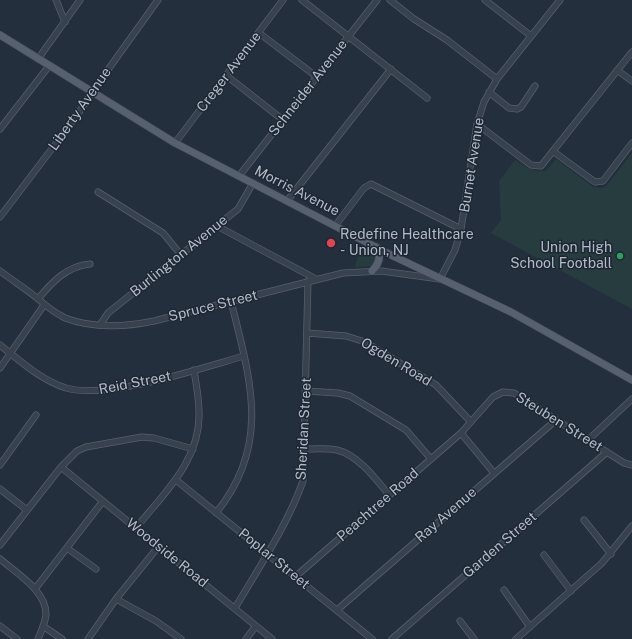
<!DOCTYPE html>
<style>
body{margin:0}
canvas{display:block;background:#242f3e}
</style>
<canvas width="632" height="639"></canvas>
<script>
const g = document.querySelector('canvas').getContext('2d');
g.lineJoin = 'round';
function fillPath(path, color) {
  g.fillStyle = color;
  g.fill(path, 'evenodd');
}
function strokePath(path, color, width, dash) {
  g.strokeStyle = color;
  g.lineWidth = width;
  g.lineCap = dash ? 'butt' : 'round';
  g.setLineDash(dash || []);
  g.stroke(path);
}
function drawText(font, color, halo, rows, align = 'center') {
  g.font = font + ' "Public Sans",sans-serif';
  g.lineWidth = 3;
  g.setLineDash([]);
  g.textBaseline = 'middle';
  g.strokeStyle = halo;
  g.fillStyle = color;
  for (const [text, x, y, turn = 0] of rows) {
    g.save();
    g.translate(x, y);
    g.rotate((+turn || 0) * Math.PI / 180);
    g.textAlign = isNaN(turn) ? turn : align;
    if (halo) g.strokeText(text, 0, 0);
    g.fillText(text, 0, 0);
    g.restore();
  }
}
fillPath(new Path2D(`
 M 632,153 L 632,309 L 491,233 L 501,220 L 499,181 L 515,160 C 526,167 532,172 546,171 L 556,159 L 593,187 L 603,188 L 607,185 Z
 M 361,247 L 376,255 L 374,266 L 355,267 Z`), '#263c3f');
const minor = new Path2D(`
 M 56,0 L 65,22
 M 302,0 L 427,98
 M 390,0 L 414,19 L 447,40 L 497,79
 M 485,0 L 531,36
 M 259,33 L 317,77
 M 38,59 L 80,0
 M 617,70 L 632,81
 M 227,76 L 283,120
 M 489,92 L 509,108 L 517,109 L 521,107 L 535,86
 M 477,124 L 531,165 L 541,166 L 632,52
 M 0,129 L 49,66
 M 175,143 L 283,0
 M 554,152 L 595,182 L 603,181 L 632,143
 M 239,176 L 377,0
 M 98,192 L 163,233 L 181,255
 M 287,201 L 391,69
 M 0,217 L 76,117 L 92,92 L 158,0
 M 217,226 L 316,279
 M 335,226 L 364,188 L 371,184 L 461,229
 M 0,271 C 12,280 26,289 37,298 C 46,306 55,313 65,318 C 94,329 125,327 154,321 L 343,273 L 381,271 L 440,279 L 455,250 L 461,229 L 477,124 L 484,102 L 497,79 L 560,0
 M 38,299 C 52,282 67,266 90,264
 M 100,325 L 108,313 L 238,209 L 253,183
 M 307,333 L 346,336 L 365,342 L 436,385 L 471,422
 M 0,345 C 20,361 41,380 66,388 C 108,400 201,368 244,356
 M 0,368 L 44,305
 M 306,391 L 338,393 L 350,396 L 406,430 L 431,459
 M 461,433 L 494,473
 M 588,440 L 632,399
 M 305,449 C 315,449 326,448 337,450 C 358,455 376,479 389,495
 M 0,465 L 36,415
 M 61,467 L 272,639
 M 176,480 L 372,639
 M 0,489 L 27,510
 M 216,513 C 272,444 250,379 231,301
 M 584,520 L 611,554
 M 136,528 C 164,493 201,460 199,412 C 199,398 196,384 194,370
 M 0,545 L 61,467 L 77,451 L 86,447 L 142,437 L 154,438 L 193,449
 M 67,548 L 96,569
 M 544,555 L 571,591
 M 0,559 C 16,573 47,591 46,615 C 45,623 41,632 38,639
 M 295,577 L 461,433 L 493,397 L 503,392 L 514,393 L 624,463 L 632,465
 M 35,589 L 103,501
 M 504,590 L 530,627
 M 116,599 L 156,621 L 181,639
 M 235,608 C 258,569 288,524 303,481 L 308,281
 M 337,610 L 556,420
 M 460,621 L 474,639
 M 0,626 L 17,639
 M 43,626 L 62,639
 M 88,639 L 116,599 L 158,547
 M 246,639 L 256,626
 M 392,639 L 607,452
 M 516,639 L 602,563 L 632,526`);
const major = new Path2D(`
 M 0,35 L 175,143 L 391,255 L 511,312 L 632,380
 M 372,271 C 379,264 382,256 376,247`);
strokePath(minor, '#565f6c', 7);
strokePath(major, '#414a57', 8);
strokePath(minor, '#38414e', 5.5);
strokePath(major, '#56606e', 7);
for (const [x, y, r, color] of [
 [331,243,5,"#e0444e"],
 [620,256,4,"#2e9e5b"]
]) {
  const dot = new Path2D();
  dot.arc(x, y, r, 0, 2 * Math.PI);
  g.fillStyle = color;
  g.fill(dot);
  strokePath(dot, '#1d2633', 1.5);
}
drawText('14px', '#b4bcc9', '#1d2633', [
 ["Creger Avenue",229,72,-53],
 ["Schneider Avenue",308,88,-52],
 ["Liberty Avenue",80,109,-55],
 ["Burnet Avenue",472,165,-81],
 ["Morris Avenue",297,191,27],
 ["Burlington Avenue",179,256,-39],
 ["Spruce Street",213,306,-14],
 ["Ogden Road",396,362,31],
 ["Reid Street",135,383,-11],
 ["Steuben Street",559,422,32],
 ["Sheridan Street",304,429,-87],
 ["Peachtree Road",378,505,-41],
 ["Ray Avenue",446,515,-41],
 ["Garden Street",500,545,-41],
 ["Woodside Road",167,553,39],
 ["Poplar Street",274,559,39]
]);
drawText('14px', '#b4bcc9', '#1d2633', [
 ["Redefine Healthcare",340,235],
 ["- Union, NJ",340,251],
 ["Union High",612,248,"right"],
 ["School Football",612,264,"right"]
], 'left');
</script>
